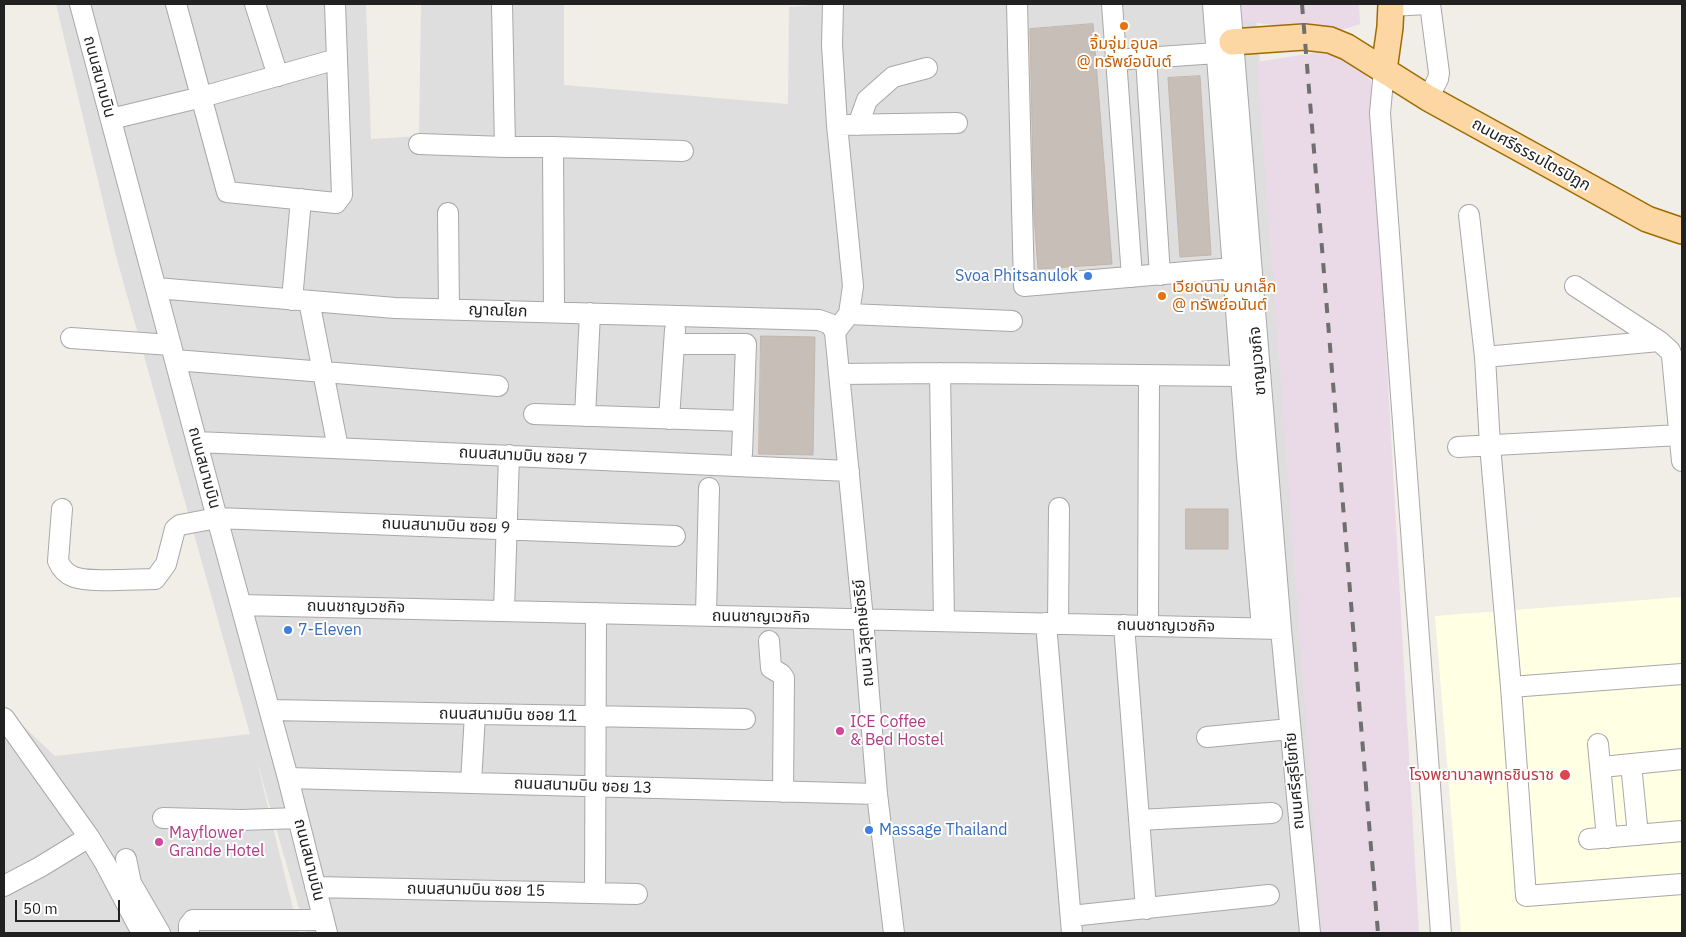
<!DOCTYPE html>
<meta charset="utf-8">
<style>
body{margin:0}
#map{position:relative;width:1686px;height:937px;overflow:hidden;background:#f1eee8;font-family:"IBM Plex Sans",sans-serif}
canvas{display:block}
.frame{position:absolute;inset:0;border:5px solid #212121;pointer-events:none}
.scale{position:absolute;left:15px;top:900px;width:105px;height:22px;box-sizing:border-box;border:2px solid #212121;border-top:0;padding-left:6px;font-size:15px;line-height:18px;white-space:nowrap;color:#212121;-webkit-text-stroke:4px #fff;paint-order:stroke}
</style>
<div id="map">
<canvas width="1686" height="937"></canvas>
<div class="frame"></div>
<div class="scale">50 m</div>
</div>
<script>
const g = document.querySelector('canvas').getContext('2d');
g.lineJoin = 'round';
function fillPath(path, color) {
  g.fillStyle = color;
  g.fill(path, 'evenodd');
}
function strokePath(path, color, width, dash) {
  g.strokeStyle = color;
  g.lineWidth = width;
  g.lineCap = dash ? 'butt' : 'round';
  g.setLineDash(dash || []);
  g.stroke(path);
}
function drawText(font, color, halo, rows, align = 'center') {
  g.font = font + ' "IBM Plex Sans","Noto Sans Thai",sans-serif';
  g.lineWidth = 4;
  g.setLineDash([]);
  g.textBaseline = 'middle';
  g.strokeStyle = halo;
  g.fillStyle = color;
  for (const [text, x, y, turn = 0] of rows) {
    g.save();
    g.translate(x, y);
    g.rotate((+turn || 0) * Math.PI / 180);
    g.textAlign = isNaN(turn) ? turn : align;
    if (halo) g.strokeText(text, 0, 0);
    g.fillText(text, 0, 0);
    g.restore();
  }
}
fillPath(new Path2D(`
 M 56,4 L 366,4 L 371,139 L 419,136 L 421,4 L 564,4 L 564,85 L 788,104 L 789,7 L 826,4 L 1255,4 L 1333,933 L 306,933 L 256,758 L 299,933 L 4,933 L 4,708 L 55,756 L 250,734 L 116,256 Z`), '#dfdede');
fillPath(new Path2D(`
 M 1238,4 L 1359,4 L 1360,24 L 1335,32 L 1264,24 L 1242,20 Z
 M 1313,53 L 1338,54 L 1355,64 L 1371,81 L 1419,933 L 1322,933 L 1257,62 Z`), '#eadae7');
fillPath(new Path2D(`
 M 1682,597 L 1682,933 L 1461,933 L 1435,616 Z`), '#feffe3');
const building = new Path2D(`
 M 1093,24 L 1112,264 L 1038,269 L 1034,216 L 1030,29 Z
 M 1200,76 L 1211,255 L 1180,257 L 1168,78 Z
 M 761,336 L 815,337 L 813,455 L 759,454 Z
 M 1186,509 L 1228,509 L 1228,549 L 1186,549 Z`);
fillPath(building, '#c6beb7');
strokePath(building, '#c3b6aa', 1);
const minor = new Path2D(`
 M 80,4 L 217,518 L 288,778 L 327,933
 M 176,4 L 227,192 L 336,203 L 342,195 L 335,4
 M 255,4 L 278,76
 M 502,4 L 505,147 L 553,147 L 683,151
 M 833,4 L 832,45 L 837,125 L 853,286 L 849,314 L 835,332
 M 1017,4 L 1024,286 L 1233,268
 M 1112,4 L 1132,277
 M 1213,4 L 1247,456 L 1262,628
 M 1230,4 L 1281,629 L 1310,933
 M 1392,6 L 1426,4
 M 1146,58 L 1160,275
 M 1115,60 L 1217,53
 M 1384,70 L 1380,113 L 1441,933
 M 1428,98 L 1438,79 L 1439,73 L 1430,4
 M 111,119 L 202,97 L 337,59
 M 837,125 L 957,123
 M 858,125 L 867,100 L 893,77 L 927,68
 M 419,144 L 505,147
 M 553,147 L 554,312
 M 448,213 L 449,309
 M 1469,215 L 1485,357 L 1490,445 L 1511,687 L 1526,896 L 1682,884
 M 1575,286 L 1659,341
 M 156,288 L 395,308 L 819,320 L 830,324 L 835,332 L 863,619 L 877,794 L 894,933
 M 292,300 L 301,199
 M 309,301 L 338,448
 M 849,314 L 1012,321
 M 71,338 L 171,345
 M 674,344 L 746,344 L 742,454
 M 1485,357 L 1659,341 L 1670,351 L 1672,356 L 1682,461
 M 175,360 L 498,386
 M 940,373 L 944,621
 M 840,374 L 940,373 L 1241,376
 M 534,414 L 743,421
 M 585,416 L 590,313
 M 669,419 L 675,330
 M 197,442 L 849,471
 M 1458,447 L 1680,435
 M 62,509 L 58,561 C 61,568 66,574 74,577 C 89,583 136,579 155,579 L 166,564 L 175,529 L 180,525 L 217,518 L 675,536
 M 241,605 L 1281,629
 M 504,611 L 509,455
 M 706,615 L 709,488
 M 1046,623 L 1072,933
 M 1058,624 L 1059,508
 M 1124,625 L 1146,909
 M 1148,626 L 1149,375
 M 769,641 L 771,668 L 781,674 L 784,678 L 783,792
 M 1511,687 L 1682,674
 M 270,710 L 745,719
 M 4,718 L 89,837 L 105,863 L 142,933
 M 1207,737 L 1290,729
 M 1598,744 L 1607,838
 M 1631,764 L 1638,835
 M 1602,767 L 1682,759
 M 288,778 L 877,794
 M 471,783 L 475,714
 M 163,818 L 241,820 L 298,818
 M 1139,820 L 1272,813
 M 1589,839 L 1682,831
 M 126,859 L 131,883 L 160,933
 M 4,886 L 40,867 L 89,837
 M 315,887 L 637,894
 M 595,893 L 596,613
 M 1071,916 L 1269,895
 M 189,933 L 189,925 L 193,920 L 324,920`);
const major = new Path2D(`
 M 1232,42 L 1304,37 L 1330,40 L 1347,47 L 1428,98 L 1537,158 L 1647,219 L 1682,231
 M 1384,70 L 1390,27 L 1391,4`);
strokePath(minor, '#a8a8a8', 22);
strokePath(major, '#9e6c00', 28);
strokePath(minor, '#fff', 20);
strokePath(major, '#fcd7a3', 25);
strokePath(new Path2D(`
 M 1302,4 L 1378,933`), '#6f6f6f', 4, [10, 10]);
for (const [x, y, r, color] of [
 [1124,26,5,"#e8710a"],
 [1088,276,5,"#3f7fe0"],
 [1162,296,5,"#e8710a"],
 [288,630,5,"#3f7fe0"],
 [840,731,5,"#d1479c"],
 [1565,775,6,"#e0444e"],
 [869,830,5,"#3f7fe0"],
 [159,842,5,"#d1479c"]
]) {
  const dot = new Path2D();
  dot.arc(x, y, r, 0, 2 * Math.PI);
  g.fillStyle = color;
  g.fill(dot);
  strokePath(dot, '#fff', 2);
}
drawText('16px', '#c56008', '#fff', [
 ["จิ้มจุ่ม อุบล",1124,44],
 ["@ ทรัพย์อนันต์",1124,62],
 ["เวียดนาม นกเล็ก",1172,287,"left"],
 ["@ ทรัพย์อนันต์",1172,305,"left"]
]);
drawText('16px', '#212121', '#fff', [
 ["ถนนสนามบิน",99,77,75],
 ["ถนนศรีธรรมไตรปิฎก",1531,155,29],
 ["ญาณโยก",498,311,2],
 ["ชาญเวชกิจ",1258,361,-95],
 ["ถนนสนามบิน ซอย 7",523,456,3],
 ["ถนนสนามบิน",204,468,75],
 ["ถนนสนามบิน ซอย 9",446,526,2],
 ["ถนนชาญเวชกิจ",356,607,1],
 ["ถนนชาญเวชกิจ",761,617,1],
 ["ถนนชาญเวชกิจ",1166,626,1],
 ["ถนน วิสุตกษัตริย์",864,633,-95],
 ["ถนนสนามบิน ซอย 11",508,715,1],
 ["ถนนศรีสุริโยทัย",1295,781,-95],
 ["ถนนสนามบิน ซอย 13",583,786,2],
 ["ถนนสนามบิน",309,860,76],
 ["ถนนสนามบิน ซอย 15",476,890,1]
]);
drawText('16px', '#366cbe', '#fff', [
 ["Svoa Phitsanulok",1078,276,"right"],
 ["7-Eleven",298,630],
 ["Massage Thailand",879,830]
], 'left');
drawText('16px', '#b23c85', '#fff', [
 ["ICE Coffee",850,722],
 ["& Bed Hostel",850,740],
 ["Mayflower",169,833],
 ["Grande Hotel",169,851]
], 'left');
drawText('16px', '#be3a42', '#fff', [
 ["โรงพยาบาลพุทธชินราช",1554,775]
], 'right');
</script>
